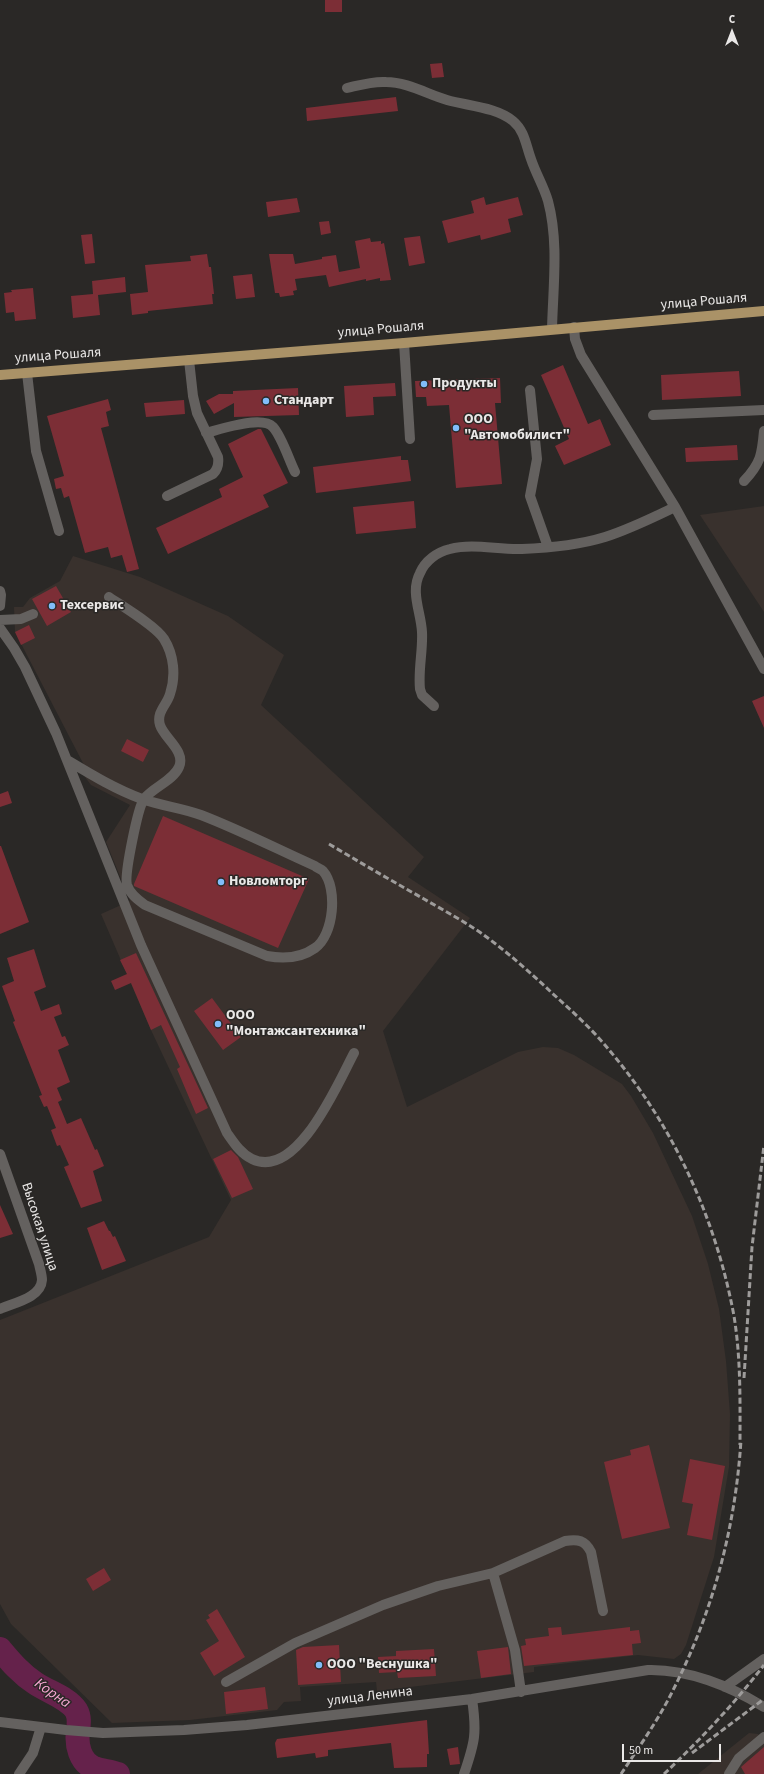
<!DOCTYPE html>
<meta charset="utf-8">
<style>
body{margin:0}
#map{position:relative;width:764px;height:1774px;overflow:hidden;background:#2a2826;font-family:"Source Sans 3",sans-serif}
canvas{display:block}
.north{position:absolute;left:712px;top:12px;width:40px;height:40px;-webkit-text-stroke:3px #2a2826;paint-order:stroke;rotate:0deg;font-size:11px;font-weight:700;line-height:16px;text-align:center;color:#eae8e7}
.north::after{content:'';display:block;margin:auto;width:14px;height:18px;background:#eae8e7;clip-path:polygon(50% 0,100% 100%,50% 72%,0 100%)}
.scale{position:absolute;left:622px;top:1744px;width:99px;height:18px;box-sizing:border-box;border:2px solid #eae8e7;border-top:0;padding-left:5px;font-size:12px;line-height:14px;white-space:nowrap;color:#eae8e7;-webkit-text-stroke:3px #2a2826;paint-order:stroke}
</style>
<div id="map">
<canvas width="764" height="1774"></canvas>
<div class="north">С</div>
<div class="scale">50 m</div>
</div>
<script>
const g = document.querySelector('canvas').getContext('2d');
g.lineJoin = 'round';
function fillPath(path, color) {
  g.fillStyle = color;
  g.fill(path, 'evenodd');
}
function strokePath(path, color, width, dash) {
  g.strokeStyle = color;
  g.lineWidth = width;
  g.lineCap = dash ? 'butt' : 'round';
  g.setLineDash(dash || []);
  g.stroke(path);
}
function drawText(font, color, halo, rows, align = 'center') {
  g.font = font + ' "Source Sans 3",sans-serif';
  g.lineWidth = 3;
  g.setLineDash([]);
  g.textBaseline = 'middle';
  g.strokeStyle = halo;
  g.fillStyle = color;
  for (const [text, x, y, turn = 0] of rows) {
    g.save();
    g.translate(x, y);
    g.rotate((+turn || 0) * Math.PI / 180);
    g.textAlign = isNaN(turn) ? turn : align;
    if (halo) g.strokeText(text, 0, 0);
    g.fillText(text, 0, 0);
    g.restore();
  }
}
fillPath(new Path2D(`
 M 764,506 L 764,612 L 700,515 Z
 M 73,556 L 140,577 L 228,616 L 284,655 L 261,705 L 424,857 L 408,877 L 470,918 L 383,1031 L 407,1107 L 518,1052 L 543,1047 L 558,1048 L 574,1055 L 622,1084 L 631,1096 L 653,1133 L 692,1216 L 708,1264 L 719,1309 L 726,1361 L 730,1414 L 729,1467 L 714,1557 L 686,1645 L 681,1654 L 674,1659 L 638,1655 L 534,1667 L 534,1672 L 377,1691 L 376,1682 L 300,1687 L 301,1701 L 284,1702 L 277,1710 L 190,1720 L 112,1723 L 11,1624 L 0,1604 L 0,1320 L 209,1237 L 231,1200 L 151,1030 L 101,914 L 130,901 L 106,842 L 130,805 L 91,785 L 82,773 L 84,765 L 15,632 L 14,607 L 23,607 L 30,598 L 60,581 Z
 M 749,1733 L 758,1734 L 764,1740 L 764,1774 L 698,1774 Z`), '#39312d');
strokePath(new Path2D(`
 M 0,1649 C 11,1662 21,1674 35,1683 C 48,1692 67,1697 76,1710 C 80,1717 79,1724 78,1731 C 76,1745 80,1762 94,1768 C 102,1771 110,1771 118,1774`), '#65224b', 24);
fillPath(new Path2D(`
 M 325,0 L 342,0 L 342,12 L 325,12 Z
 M 442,63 L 444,77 L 432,78 L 430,64 Z
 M 396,97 L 398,111 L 307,121 L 306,108 Z
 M 484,197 L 486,205 L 518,197 L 523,215 L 508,219 L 511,232 L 481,240 L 480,235 L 448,243 L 442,221 L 474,213 L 471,201 Z
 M 297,198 L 300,212 L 268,217 L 266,202 Z
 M 329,221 L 331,233 L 321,235 L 319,222 Z
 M 92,234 L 95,263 L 85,264 L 81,235 Z
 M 420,236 L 425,263 L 409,266 L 404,238 Z
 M 370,238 L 371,242 L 381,241 L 381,244 L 384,243 L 391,280 L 380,281 L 380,278 L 366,281 L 366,279 L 329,287 L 326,275 L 295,279 L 297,290 L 293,291 L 294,295 L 280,297 L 279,293 L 275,293 L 269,254 L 293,254 L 295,264 L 322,259 L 322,257 L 336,255 L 339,272 L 360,268 L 355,241 Z
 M 207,254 L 209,267 L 211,267 L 214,294 L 212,294 L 213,304 L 148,311 L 148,313 L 132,315 L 130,294 L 148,292 L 145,265 L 191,261 L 190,256 Z
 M 252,274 L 255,297 L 236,299 L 233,276 Z
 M 125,277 L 126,292 L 98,295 L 100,315 L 73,318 L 71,296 L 93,294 L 92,281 Z
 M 33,288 L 36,319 L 15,321 L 14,312 L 6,313 L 4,293 L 12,292 L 11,290 Z
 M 563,365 L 588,424 L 600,419 L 611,445 L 564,465 L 555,446 L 569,439 L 541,375 Z
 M 739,371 L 741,396 L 662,400 L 661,375 Z
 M 500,378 L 501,403 L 495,403 L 502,484 L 456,488 L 449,405 L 427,406 L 426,397 L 416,397 L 415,381 Z
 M 395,383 L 396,396 L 373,397 L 374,415 L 346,417 L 344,386 Z
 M 298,388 L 299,415 L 234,417 L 234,403 L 214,414 L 206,401 L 219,394 L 233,394 L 233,391 Z
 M 108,399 L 111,410 L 106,412 L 109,426 L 101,428 L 139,569 L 127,572 L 122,555 L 111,558 L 108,547 L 85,553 L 69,496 L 64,498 L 61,488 L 56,489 L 54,479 L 64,476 L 47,416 Z
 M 184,400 L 185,414 L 146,417 L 144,403 Z
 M 258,429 L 261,429 L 288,483 L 263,495 L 269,507 L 168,554 L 156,528 L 222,497 L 219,489 L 243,477 L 228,444 Z
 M 737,445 L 738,460 L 686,462 L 685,448 Z
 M 401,456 L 401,460 L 408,460 L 411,481 L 316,493 L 313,467 Z
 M 414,501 L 416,528 L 356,534 L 353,507 Z
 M 56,586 L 71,612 L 47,626 L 32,599 Z
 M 29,625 L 35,638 L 21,645 L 15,632 Z
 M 764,696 L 764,728 L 752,701 Z
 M 127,739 L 149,750 L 143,762 L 121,751 Z
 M 8,791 L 12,803 L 0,807 L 0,794 Z
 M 163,816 L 309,879 L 278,948 L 134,886 L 134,884 Z
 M 0,846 L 1,846 L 29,922 L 0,934 Z
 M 34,949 L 46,987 L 34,992 L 41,1011 L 59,1004 L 62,1014 L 54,1017 L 62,1037 L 65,1036 L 69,1045 L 58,1050 L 70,1082 L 57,1088 L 62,1100 L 58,1102 L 67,1124 L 81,1118 L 95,1150 L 97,1149 L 104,1166 L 93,1171 L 102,1201 L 81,1208 L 64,1167 L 69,1165 L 60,1145 L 57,1146 L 51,1130 L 56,1128 L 47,1106 L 44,1107 L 39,1096 L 42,1095 L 13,1022 L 15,1021 L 2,986 L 14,981 L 7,958 Z
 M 136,953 L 208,1108 L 196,1114 L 177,1069 L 180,1067 L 161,1025 L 151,1030 L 131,983 L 115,990 L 111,981 L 127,974 L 120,960 Z
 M 212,998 L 241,1037 L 223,1050 L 194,1011 Z
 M 231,1150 L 238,1157 L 253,1189 L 232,1198 L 213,1159 Z
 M 0,1205 L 13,1234 L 0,1238 Z
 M 104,1221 L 109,1231 L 110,1231 L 113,1237 L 115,1236 L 126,1261 L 102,1270 L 87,1228 Z
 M 649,1445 L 670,1528 L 622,1539 L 604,1462 L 631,1455 L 630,1450 Z
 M 690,1459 L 725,1466 L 712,1540 L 687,1535 L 693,1504 L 682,1502 Z
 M 104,1568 L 111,1580 L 93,1591 L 86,1579 Z
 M 217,1609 L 245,1657 L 214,1676 L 200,1653 L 219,1641 L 206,1620 L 210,1618 L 208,1615 Z
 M 561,1627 L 562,1635 L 630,1627 L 630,1631 L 639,1630 L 641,1643 L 632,1644 L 633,1655 L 524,1666 L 521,1646 L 526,1645 L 525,1639 L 549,1636 L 548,1628 Z
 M 339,1645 L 341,1682 L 298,1685 L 296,1650 L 303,1647 Z
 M 508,1647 L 511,1674 L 481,1678 L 477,1651 Z
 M 434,1649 L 436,1676 L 398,1678 L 397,1672 L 379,1673 L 378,1657 L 396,1656 L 396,1651 Z
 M 265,1687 L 268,1709 L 226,1714 L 224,1692 Z
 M 427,1720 L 429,1754 L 427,1754 L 427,1767 L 394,1768 L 391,1743 L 328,1750 L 328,1756 L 316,1758 L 315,1753 L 277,1758 L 275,1743 L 277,1739 Z
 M 458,1747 L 460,1764 L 450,1765 L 447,1749 Z
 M 764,1747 L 764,1774 L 745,1774 L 741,1767 Z`), '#7c2e36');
strokePath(new Path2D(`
 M 347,88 C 360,85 373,81 386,82 C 407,82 427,94 447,100 C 468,106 496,107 513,121 C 525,131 526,146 531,159 C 536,174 544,187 548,201 C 559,242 553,287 552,329
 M 574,327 L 575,339 L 581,355 L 675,507 L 764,669
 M 404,343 L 410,439
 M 27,373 L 36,451 L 59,531
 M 530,390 L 537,459 L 530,496 L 548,547
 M 653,415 L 764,410
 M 206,433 C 221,429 262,415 273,427 C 282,437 289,460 295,472
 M 744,481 C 761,463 762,454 764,431
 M 167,496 L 213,474 C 218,469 219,464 218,457 L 197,413 L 193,396 L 189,360
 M 0,591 L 1,595 L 0,606
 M 0,620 L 21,619 L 33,614
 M 0,628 L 14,648 L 25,667 L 56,733 L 141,945 L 227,1133 C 234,1143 241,1154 252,1159 C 297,1181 338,1083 354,1053
 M 434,706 L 422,695 L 420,689 C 418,670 423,651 422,632 C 421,612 410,592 420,573 C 425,561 437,552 450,549 C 473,543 498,550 522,549 C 549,548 579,545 605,537 C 630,529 652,518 675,507
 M 67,760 C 92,775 115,789 142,799 C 162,806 182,808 201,815 C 240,830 277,849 315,866 C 317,868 321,869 323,871 C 338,888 334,935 315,948 C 301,958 283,959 267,956 L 145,905 C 138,900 130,894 127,885 C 124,875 138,807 144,799 C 153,787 173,781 179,767 C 186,751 164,738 160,725 C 156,712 167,705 170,694 C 176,676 174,655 164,639 C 156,626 122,606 109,597
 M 0,1154 L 39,1264 C 40,1269 42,1275 42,1280 C 41,1298 13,1303 0,1309
 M 493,1573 L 515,1650 L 521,1692
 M 226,1682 L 295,1643 L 383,1605 L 438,1586 L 493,1573 L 565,1541 C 578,1539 585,1540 591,1552 L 603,1611
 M 725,1687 L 764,1659
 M 0,1722 L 66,1730 L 103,1733 L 184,1730 L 247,1725 L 472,1699 L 648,1670 C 688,1669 730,1686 764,1707
 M 19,1774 L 33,1753 L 41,1727
 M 464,1774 C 475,1742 477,1733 472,1699
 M 729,1774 L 739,1758 L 764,1737`), '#64615f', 10);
strokePath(new Path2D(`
 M 0,375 L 404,343 L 764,311`), '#aa9267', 10);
strokePath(new Path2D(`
 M 329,844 C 361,863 392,881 424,899 C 443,910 462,920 481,933 C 506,951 530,972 552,993 C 572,1011 593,1030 610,1051 C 674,1127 716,1219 734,1316 C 741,1359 740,1402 740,1445
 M 744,1378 L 752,1247 L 764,1145
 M 692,1753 L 764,1699
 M 621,1774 C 637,1750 654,1726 668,1700 C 711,1618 735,1533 741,1440
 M 664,1774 C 700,1740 734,1704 764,1665`), '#9e9c9b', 3, [6, 3]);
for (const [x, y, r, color] of [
 [424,384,4,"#81bdfa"],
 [266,401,4,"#81bdfa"],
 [456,428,4,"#81bdfa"],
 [52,606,4,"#81bdfa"],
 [221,882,4,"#81bdfa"],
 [218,1024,4,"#81bdfa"],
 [319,1665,4,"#81bdfa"]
]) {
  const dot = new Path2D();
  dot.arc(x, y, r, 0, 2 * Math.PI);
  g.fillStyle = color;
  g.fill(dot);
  strokePath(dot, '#2a2826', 1.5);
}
drawText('14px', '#eae8e7', '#2a2826', [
 ["улица Рошаля",704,302,-5],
 ["улица Рошаля",381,330,-5],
 ["улица Рошаля",58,356,-4],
 ["Высокая улица",39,1227,72],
 ["улица Ленина",370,1697,-7]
]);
drawText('bold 14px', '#eae8e7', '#2a2826', [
 ["Продукты",432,384],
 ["Стандарт",274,401],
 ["ООО",464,420],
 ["\"Автомобилист\"",464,436],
 ["Техсервис",60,606],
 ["Новломторг",229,882],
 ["ООО",226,1016],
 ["\"Монтажсантехника\"",226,1032],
 ["ООО \"Веснушка\"",327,1665]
], 'left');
drawText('italic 15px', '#f8a7d4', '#2a2826', [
 ["Корна",52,1694,35]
]);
</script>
